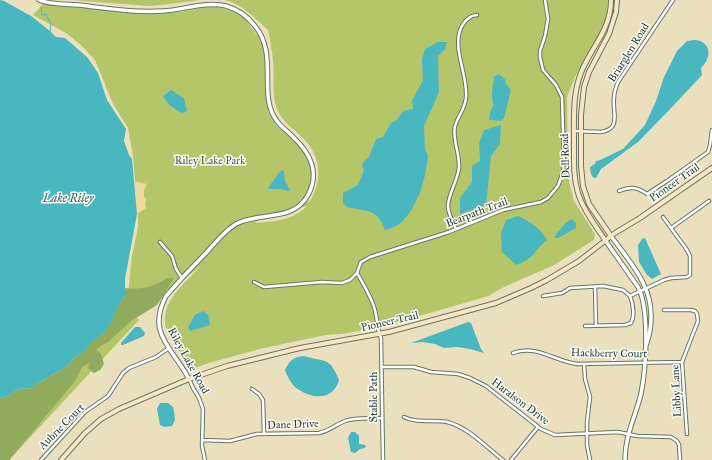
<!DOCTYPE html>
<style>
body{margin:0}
canvas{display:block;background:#ebe0be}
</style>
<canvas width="712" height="460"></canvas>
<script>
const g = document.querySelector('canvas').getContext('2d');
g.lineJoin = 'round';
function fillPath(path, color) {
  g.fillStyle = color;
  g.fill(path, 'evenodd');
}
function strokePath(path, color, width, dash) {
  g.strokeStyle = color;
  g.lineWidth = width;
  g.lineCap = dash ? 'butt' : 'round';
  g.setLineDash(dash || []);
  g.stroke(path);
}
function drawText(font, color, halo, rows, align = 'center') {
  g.font = font + ' "IM FELL Great Primer",serif';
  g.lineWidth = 3;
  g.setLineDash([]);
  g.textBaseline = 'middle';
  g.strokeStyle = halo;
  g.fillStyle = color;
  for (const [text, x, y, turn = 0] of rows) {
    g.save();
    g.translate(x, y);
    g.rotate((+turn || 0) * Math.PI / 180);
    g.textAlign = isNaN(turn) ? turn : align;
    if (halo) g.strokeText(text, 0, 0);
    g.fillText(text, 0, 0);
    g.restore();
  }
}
fillPath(new Path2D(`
 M 71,0 L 200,0 L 162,5 L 148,6 Z
 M 225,0 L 608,0 L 607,13 L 603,27 L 575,77 L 567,97 L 568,171 L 570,186 L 574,201 L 595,234 L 594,240 L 554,265 L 502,288 L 489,296 L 384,326 C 378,326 374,325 370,329 L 342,334 L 325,335 L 260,349 L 209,363 L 195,368 C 186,365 182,355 177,348 C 172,341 166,332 165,323 C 162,300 188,280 202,265 L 146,310 L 128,294 L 132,256 L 138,227 L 138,216 L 133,156 L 128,128 L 113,104 L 95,60 L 80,44 L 66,33 L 33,15 L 43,4 L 156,14 L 180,12 L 207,7 L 217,7 L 235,12 L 245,19 L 258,36 L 263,47 L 265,59 L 266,101 L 269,113 L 277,126 L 301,144 L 314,172 L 308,204 C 323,183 322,157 303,138 C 294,129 282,122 277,109 C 271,94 275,76 273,61 C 272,50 270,40 268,30 C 254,18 244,5 225,0 ZM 307,206 C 292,221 275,221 255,223 L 262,217 Z
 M 121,301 L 139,320 L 9,460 L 0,460 Z`), '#b5c66a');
fillPath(new Path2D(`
 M 167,278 L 174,278 L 157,305 L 131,321 L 108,342 L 102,345 L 96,350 L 101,354 L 104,364 L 100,370 L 94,373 L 88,369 L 89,363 L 82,367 L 75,381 L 11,458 L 10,460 L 0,460 L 0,398 L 10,395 L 18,389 L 31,388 L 36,384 L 66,367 L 74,358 L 86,350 L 89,344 L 105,332 L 111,323 L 118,306 L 125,296 L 125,288 C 139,290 155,287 167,278 Z`), '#90ab5e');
fillPath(new Path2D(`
 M 137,182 L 147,184 L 144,190 L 144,197 L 146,198 L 146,201 L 145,202 L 146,208 L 137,214 L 135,183 Z`), '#eeda9e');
fillPath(new Path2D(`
 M 0,0 L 4,1 L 31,16 L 50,31 L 56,37 L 65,38 L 87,57 L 98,73 L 107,100 L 126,129 L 124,141 L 129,155 L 132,159 L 137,214 L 125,279 L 125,296 L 118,306 L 111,323 L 105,332 L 89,344 L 86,350 L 74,358 L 66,367 L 36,384 L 31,388 L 18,389 L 10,395 L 0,398 Z
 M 694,40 C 712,41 712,58 701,68 L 702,75 L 674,105 L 638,142 L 601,169 L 596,178 C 590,178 591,171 590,167 L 595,164 L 596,161 L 600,160 L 623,149 L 645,125 L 656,101 L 664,77 L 677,51 L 687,41 Z
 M 438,42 L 447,42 L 445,49 L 438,56 L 439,92 L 424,126 L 425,149 L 428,157 L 425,175 L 420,193 L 411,211 L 401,223 L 392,228 L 385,230 C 377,207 366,212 347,207 L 343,203 L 343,193 L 358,185 L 364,170 L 362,166 L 363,162 L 369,157 L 376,139 L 383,137 L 391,123 L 397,120 L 402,112 L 406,110 L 413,109 L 412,101 L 423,80 L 422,59 L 425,49 Z
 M 498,74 L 505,79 L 506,84 L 511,90 L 504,118 L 501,121 L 489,120 C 489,116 491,107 494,105 C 490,99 493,85 494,77 Z
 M 171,90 L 184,98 L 187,111 L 181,113 L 169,105 L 163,96 Z
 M 501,125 L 500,144 L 491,156 L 486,205 L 460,214 L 460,198 L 472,182 L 472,166 L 480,161 L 479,143 L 484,130 Z
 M 282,170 L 284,172 L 285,181 L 290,190 L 288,191 L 281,189 L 269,189 L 268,188 L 278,174 Z
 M 518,216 C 529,221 542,229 547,240 C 534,250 533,260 516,265 L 502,252 L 501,233 L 506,220 Z
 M 572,219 L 576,223 L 576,228 L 558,238 L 555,238 L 555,236 C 560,230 565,222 572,219 Z
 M 645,238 L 661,274 L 652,279 L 647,275 L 639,262 L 638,245 L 642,239 Z
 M 203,311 L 208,315 L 210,325 L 190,331 L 188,327 L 195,315 Z
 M 468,322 L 471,323 L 481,349 L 484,353 L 470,349 L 457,347 L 444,348 L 435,344 L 423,342 L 411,343 Z
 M 135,327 L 140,327 L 145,333 L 144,336 L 123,345 L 121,345 L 121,343 Z
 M 304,356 C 327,363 329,356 339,380 C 333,402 310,399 295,387 C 291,383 287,376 285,370 C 289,361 293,357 304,356 Z
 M 160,403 L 168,403 L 173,407 L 174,411 L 175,420 L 172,426 L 165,427 L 160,425 L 157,409 Z
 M 351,432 L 355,432 L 359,436 L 359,444 L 366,445 L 365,448 L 360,449 L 355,453 L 351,452 L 348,438 Z`), '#49b7c0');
strokePath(new Path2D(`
 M 41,7 L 42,15 L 46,14 L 51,24 L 50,32`), '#49b7c0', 1);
const minor = new Path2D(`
 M 574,131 L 601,132 C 622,129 612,112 614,98 C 614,92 616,87 618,82 L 673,0
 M 619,191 C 631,186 637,187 647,194 L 667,181 L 708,152 L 710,145 L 712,130
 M 671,228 L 709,201
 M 456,229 C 453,222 448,214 448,206 C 448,195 457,182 459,168 C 460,154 452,139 455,126 C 458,116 465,109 466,98 C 468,77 455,55 459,34 C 461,25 467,16 477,15
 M 160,242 L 172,256 L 176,269 L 182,278
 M 254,282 L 264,287 L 322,282 L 342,283 L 350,280 L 357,273
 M 595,287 L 596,325
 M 543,296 L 562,293 L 570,288 L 603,286 L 623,290 L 630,296 L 664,280 L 671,278 L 687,277 L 690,275 L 690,256 L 687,250 L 663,217
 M 664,310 L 691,310 L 695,311 L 697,314 L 698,321 L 682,362 L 687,434
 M 585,326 L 625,325 L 631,323 C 635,316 633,303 630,296
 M 513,353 C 537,344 555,362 578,364 L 682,362
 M 584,364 L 585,379 L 590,397 L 587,422 L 587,445 L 590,460
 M 382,367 L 414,367 L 431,372 L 458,374 L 470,378 L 486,386 L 541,429 L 555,435 L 618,432 L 637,436 L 671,437 L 677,441 L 679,445 L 680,460
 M 189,379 L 193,388 L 199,398 L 203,409 L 202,446 L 205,460
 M 252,389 L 259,394 L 263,400 L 264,434
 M 404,417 C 417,424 433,419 447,422 C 468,427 486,447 503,460
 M 202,440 L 230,441 L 257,434 L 319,433 C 329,431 335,425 345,421 C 356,417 370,419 382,418
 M 41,460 L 85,412 L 108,396 L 123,373 L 129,368 L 156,357 L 169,348
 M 383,460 L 381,338 C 376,327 378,316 373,304 C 369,294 363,283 357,273 L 361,262 L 370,257 L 449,232 L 503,210 L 541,202 L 548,198 L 558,186 L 563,172 L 564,165 L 562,97 L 556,85 L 543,70 L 540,57 L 540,51 L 545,36 L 548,19 L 545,0
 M 511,460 L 538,427`);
const tertiary = new Path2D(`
 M 39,0 C 51,5 66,4 78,5 C 106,8 135,13 163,11 C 183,10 206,1 226,6 C 237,9 248,17 255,26 C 279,55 257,96 277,121 C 282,128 289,132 294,138 C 310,153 320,173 308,195 C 293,223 259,211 236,224 C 224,231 216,242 207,252 C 193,266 179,281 166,296 C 146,334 173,348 189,379
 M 611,236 C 621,250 638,270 644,285 C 653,303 653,327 646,345
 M 605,240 L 638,287 C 650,309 646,369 641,394 C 635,418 625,435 625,460`);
const secondary = new Path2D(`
 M 611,236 L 589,204 L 583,186 L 581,166 L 581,115 L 584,87 L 589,72 L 609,34 L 616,12 L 617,0
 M 605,240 C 596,226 585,213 579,196 C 573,178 574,160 574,142 C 574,115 572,88 585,64 C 596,42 611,26 611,0
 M 61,460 L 85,433 L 101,419 L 119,409 L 189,379 L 227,366 L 300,348 L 389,332 L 496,303 L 531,288 L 547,280 L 579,261 L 615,233 L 640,218 L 712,168`);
strokePath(minor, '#667664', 4.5);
strokePath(tertiary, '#667664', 5.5);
strokePath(secondary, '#667664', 6);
strokePath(minor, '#fff', 2.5);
strokePath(tertiary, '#fff', 3.5);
strokePath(secondary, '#fbe6c4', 4);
drawText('11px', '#1f3d34', '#fdfcf7', [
 ["Briarglen Road",629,53,-58],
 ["Dell Road",566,156,-92],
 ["Pioneer Trail",675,183,-35],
 ["Bearpath Trail",477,213,-21],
 ["Pioneer Trail",390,322,-13],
 ["Hackberry Court",609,354,1],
 ["Riley Lake Road",188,361,61],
 ["Libby Lane",677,391,-93],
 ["Stable Path",374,397,-90],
 ["Haralson Drive",520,402,37],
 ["Dane Drive",293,425,-2],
 ["Aubrie Court",62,427,-45]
]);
drawText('11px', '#445f42', '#fdfcf7', [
 ["Riley Lake Park",210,161]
]);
drawText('italic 12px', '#2c625e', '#fdfcf7', [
 ["Lake Riley",68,199]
]);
</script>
